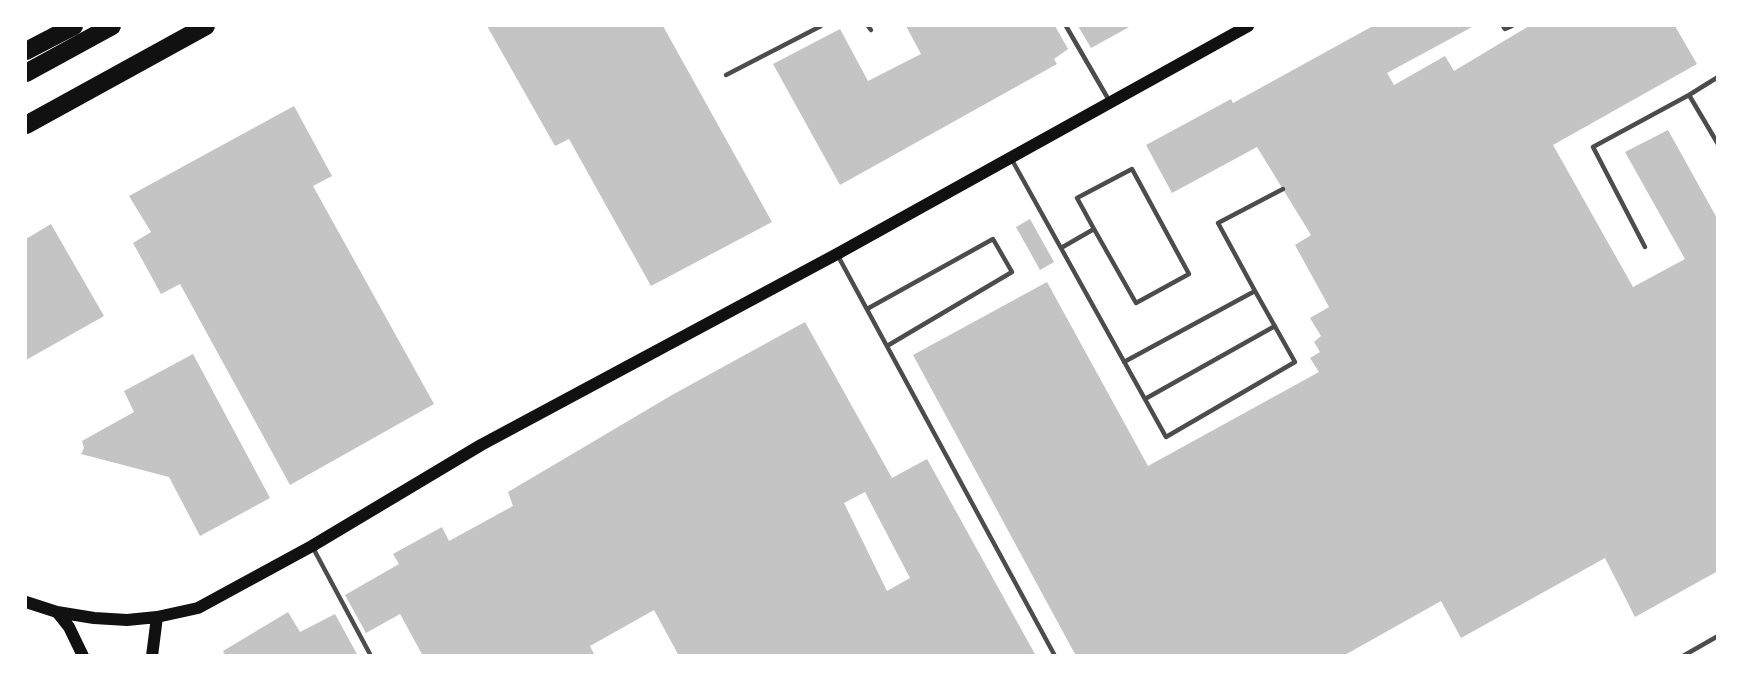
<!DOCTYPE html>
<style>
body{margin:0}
#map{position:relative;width:1743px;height:681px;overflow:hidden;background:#fff;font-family:"Open Sans",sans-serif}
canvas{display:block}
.frame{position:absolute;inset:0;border:27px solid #fff;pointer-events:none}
</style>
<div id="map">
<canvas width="1743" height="681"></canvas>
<div class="frame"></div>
</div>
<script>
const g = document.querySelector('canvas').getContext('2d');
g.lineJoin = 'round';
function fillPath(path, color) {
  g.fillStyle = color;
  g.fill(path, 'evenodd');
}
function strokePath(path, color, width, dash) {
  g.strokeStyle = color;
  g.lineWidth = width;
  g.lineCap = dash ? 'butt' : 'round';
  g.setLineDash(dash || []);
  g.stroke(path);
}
fillPath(new Path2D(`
 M 487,26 L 663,26 L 772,222 L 651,286 L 569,139 L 555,146 Z
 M 906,26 L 1055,26 L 1068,49 L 1054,59 L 1057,64 L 840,185 L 773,64 L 840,29 L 868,81 L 921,54 Z
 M 1078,26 L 1131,26 L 1091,48 Z
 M 1373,26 L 1474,26 L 1387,73 L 1394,85 L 1445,56 L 1454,71 L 1529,26 L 1675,26 L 1697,64 L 1553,145 L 1633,287 L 1685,259 L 1625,152 L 1668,130 L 1718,220 L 1718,571 L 1635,617 L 1605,558 L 1461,638 L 1441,601 L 1343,656 L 1076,656 L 913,355 L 1047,282 L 1148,466 L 1319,372 L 1310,358 L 1320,352 L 1314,342 L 1321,336 L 1310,318 L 1329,307 L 1295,245 L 1311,235 L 1257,147 L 1172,193 L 1146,145 L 1231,99 L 1233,103 Z
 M 294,106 L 332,176 L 313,186 L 434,404 L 290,485 L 180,284 L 161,294 L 133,243 L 151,232 L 129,196 Z
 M 1030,219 L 1054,262 L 1040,270 L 1016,227 Z
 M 51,224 L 104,316 L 26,360 L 26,239 Z
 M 805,322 L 892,478 L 927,459 L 1036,656 L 679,656 L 654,610 L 590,646 L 595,656 L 423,656 L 400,614 L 366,633 L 345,595 L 399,564 L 393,554 L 442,527 L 449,541 L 513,506 L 508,492 L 672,395 ZM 865,492 L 910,578 L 887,591 L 844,503 Z
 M 193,354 L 270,498 L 200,536 L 169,477 L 81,454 L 84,448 L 82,441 L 134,412 L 124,391 Z
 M 288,612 L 300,632 L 335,614 L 358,656 L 225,656 L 223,651 Z`), '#c4c4c4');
strokePath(new Path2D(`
 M 868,26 L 871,30
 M 1066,26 L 1110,102
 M 1503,26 L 1505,29 L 1512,26
 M 726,75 L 821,26
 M 1718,77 L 1689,95 L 1718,144
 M 1012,160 L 1166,437 L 1295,362 L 1255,291 L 1124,362
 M 1645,247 L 1593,147 L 1689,95
 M 1061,248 L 1094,229 L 1136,303 L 1189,274 L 1132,169 L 1077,198 L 1094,229
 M 838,256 L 1055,656
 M 1255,291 L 1218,223 L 1283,189
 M 867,309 L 993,239 L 1012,272 L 887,346
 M 1145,399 L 1275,326
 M 312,546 L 371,656
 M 1683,656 L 1718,636`), '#4c4c4c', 4.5);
strokePath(new Path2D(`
 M 26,602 L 57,612 L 94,618 L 127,620 L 157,617 L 198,608 L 312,546 L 481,445 L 837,254 L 1248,26
 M 57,612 L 69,627 L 83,656
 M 152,656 L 157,617`), '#111', 12);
strokePath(new Path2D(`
 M 26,51 L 74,26
 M 26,73 L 112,26
 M 26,125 L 206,26`), '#111', 18);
</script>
